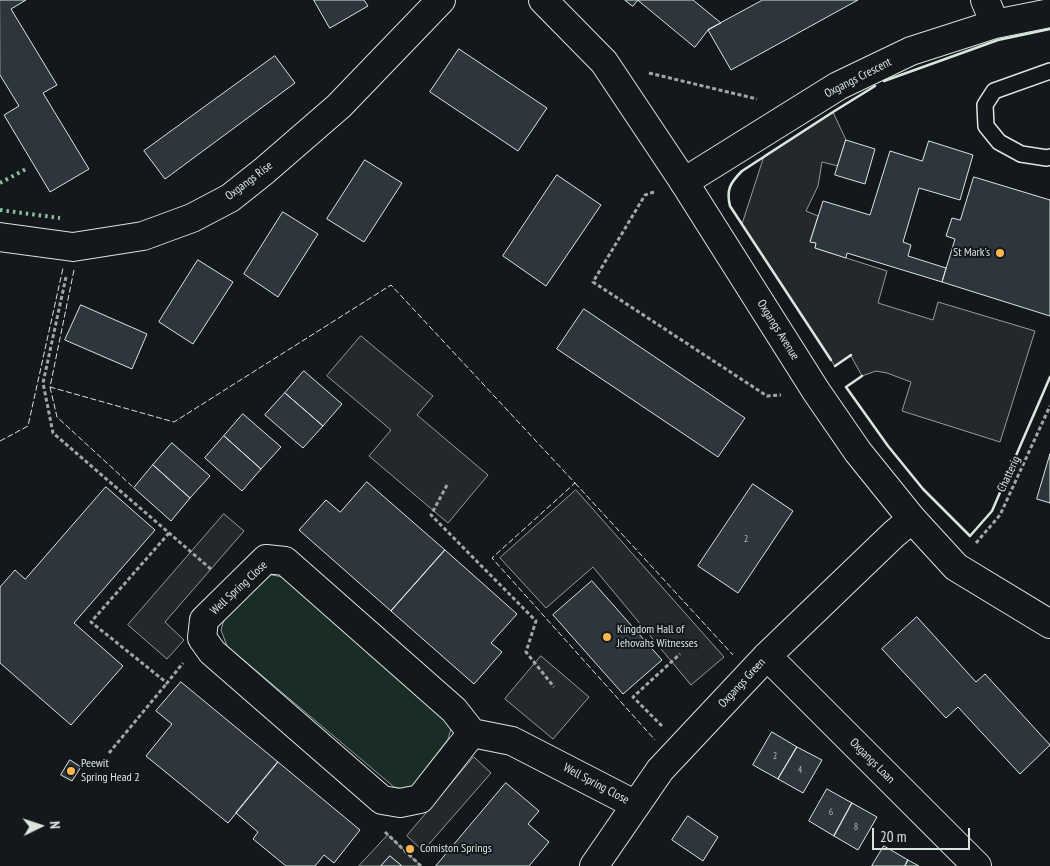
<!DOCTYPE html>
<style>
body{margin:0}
#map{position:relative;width:1050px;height:866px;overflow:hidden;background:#14181c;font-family:"PT Sans Narrow",sans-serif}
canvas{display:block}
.north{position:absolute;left:15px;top:801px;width:50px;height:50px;-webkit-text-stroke:4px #14181c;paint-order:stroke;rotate:86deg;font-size:14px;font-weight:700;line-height:20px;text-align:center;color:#d8e6dc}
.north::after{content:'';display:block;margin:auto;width:18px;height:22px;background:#d8e6dc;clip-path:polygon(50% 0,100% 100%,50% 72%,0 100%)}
.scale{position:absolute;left:872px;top:828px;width:98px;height:22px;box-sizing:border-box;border:2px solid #d8e6dc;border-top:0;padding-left:6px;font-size:15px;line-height:18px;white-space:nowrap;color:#d8e6dc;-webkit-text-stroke:4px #14181c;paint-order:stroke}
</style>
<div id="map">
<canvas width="1050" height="866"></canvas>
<div class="north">N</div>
<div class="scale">20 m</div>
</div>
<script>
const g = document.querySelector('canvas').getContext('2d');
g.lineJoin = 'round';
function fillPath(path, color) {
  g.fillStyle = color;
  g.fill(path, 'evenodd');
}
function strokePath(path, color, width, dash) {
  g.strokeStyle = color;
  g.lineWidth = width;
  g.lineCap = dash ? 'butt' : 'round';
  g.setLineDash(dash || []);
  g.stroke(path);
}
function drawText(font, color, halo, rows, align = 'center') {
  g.font = font + ' "PT Sans Narrow",sans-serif';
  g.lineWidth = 4;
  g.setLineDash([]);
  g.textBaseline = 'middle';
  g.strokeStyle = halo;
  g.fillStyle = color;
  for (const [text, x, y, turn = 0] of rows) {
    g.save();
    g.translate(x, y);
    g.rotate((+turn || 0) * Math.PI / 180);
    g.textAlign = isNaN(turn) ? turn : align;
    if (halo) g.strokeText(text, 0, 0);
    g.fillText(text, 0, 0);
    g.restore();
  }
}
const green = new Path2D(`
 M 272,575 L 283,577 L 444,719 L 451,729 L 448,739 L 412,786 L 402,789 L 394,787 L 227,646 L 221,630 L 225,616 L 259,579 Z`);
fillPath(green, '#1a2d24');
strokePath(green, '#939e99', 1);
const parking = new Path2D(`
 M 833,112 L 846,140 L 838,166 L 822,162 L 818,186 L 806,211 L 818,216 L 810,241 L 816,243 L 815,248 L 887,271 L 878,303 L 933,320 L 938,302 L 1035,331 L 1000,442 L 902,411 L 911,382 L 887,373 L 876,371 L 862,376 L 851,356 L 835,366 L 742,224 L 764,156 Z
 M 361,336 L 433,396 L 417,415 L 488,475 L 448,523 L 369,456 L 391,430 L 327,376 Z
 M 576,490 L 724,657 L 691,685 L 593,567 L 546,608 L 500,558 Z
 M 224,514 L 244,531 L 165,622 L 184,640 L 167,659 L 128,625 Z
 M 541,656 L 589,697 L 553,739 L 505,699 Z
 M 474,757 L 491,773 L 423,851 L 407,836 Z
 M 388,835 L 421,866 L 402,866 L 390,856 L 381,866 L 359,866 Z`);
fillPath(parking, '#24282b');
strokePath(parking, '#939e99', 1);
const building = new Path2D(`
 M 0,0 L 26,0 L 11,9 L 57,85 L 43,93 L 89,169 L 50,192 L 4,115 L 19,106 L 0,75 Z
 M 314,0 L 364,0 L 368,6 L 330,28 Z
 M 625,0 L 638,0 L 633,6 Z
 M 638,0 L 693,0 L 721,23 L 708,30 L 695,47 Z
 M 763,0 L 858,0 L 731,70 L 708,30 Z
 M 459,49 L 547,108 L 518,151 L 430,92 Z
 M 275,56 L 295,83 L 165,179 L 144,151 Z
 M 846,140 L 875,149 L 865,184 L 835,175 Z
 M 929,141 L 973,155 L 960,200 L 919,188 L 903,242 L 911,245 L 908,256 L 946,268 L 942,282 L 847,253 L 846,258 L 815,248 L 816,243 L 810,242 L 823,201 L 870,215 L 890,151 L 922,161 Z
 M 365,160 L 402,183 L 364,242 L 327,219 Z
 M 557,175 L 601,205 L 546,286 L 503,256 Z
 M 974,177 L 1050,200 L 1050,316 L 942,282 L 955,239 L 946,236 L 952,218 L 960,220 Z
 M 283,212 L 318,234 L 278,297 L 244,274 Z
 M 198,260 L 233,282 L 193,344 L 159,322 Z
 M 81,305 L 147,334 L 132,369 L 65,340 Z
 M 584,309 L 745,418 L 718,457 L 557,349 Z
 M 304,371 L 342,404 L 323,426 L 285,393 Z
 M 285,393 L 323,426 L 303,448 L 265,415 Z
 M 243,414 L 281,447 L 261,469 L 224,436 Z
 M 224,436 L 261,469 L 242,491 L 205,458 Z
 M 172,443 L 210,476 L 190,498 L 153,465 Z
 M 1050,454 L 1050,503 L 1037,499 Z
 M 153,465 L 190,498 L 171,521 L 134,488 Z
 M 367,482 L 445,550 L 391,611 L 299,530 L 326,500 L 340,512 Z
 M 753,484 L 793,511 L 738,593 L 698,566 Z
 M 106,487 L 155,530 L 74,623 L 123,666 L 71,725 L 0,663 L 0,587 L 15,570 L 25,579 Z
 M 445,550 L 517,614 L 491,643 L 502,652 L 474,684 L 391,611 Z
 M 592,581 L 662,660 L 623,694 L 553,615 Z
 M 917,617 L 976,682 L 985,674 L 1050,745 L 1020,774 L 958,707 L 946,718 L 882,649 Z
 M 181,682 L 278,762 L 228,823 L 146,756 L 172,724 L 156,711 Z
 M 772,732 L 797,747 L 778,779 L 753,765 Z
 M 797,747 L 822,760 L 803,793 L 778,779 Z
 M 70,760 L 81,767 L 72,781 L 61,775 Z
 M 278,762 L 360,830 L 334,863 L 324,855 L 315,866 L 286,866 L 253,839 L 258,832 L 236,813 Z
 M 506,783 L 539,811 L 528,824 L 549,842 L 529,866 L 436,866 Z
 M 827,789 L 852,803 L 834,836 L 809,821 Z
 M 852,803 L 877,817 L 858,850 L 834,836 Z
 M 688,816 L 718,837 L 703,861 L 672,840 Z
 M 884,846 L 908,860 L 905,866 L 872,866 Z
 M 390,856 L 402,866 L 381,866 Z
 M 908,860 L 919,866 L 905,866 Z`);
fillPath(building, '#2c363c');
strokePath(building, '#d8e6dc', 1);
const service = new Path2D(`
 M 1050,71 L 994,91 L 985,105 L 986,126 L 999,142 L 1021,154 L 1047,158 L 1050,157`);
const minor = new Path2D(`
 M 985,0 L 995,24
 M 684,182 L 838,86 L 911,51 L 995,24 L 1050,13
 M 0,237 L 73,247 L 143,236 L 192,218 L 230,198 L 264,171 L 339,106 L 441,0
 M 266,559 L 285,561 L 454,710 L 472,733 L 420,799 L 400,803 L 382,800 L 212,652 L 202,638 L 204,620 Z
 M 767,656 L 977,866
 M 472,733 L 512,741 L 636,805
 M 594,866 L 660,770 L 767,656 L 894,534 L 912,519`);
const tertiary = new Path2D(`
 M 543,0 L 604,62 L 684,182 L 816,391 L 858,452 L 912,519 L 956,567 L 1050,624`);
strokePath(service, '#d8e6dc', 18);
strokePath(minor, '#d8e6dc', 30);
strokePath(tertiary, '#d8e6dc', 30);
strokePath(new Path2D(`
 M 649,73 L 757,99
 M 654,192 L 645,195 L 593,282 L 767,396 L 781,395
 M 66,277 L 43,383 L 53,433 L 212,570
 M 447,485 L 431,515 L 536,621 L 526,652 L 554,687
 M 169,533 L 91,622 L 167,683 L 183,663
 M 976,543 L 1000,515 L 1050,406
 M 662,726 L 633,697 L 680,654
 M 109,753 L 167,683
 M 385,832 L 421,866`), '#9da8a2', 3, [4, 2.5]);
strokePath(service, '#14181c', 15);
strokePath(minor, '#14181c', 28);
strokePath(tertiary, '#14181c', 28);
strokePath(new Path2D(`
 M 0,183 L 26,169
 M 0,210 L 60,218`), '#8ac095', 4, [2.5, 4]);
strokePath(new Path2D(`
 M 74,270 L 50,387 L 174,422 L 391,285 L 575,483 L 492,558 L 655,740
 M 50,387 L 57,417 L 134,488
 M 0,441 L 28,426 L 63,268
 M 575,483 L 733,655`), '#d8e6dc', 1, [6, 2.5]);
strokePath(new Path2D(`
 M 884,81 L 998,40 L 1050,29
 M 831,360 L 730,206 C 726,190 730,183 742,171 L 833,112 L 875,86
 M 835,366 L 851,355
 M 862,376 L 846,387 L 888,446 L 923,489 L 970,536 L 992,511 L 1050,377`), '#d8e6dc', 2.5);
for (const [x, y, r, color] of [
 [1000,253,5,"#ffb74d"],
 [607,637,5,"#ffb74d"],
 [71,771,5,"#ffb74d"],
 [410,849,5,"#ffb74d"]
]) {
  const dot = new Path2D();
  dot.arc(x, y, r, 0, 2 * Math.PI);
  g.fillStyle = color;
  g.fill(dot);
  strokePath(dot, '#14181c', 2);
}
drawText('10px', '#adbab4', null, [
 ["2",746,539],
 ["2",775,756],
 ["4",800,770],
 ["6",831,812],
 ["8",856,827]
]);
drawText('12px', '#d8e6dc', '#14181c', [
 ["Oxgangs Crescent",858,78,-27],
 ["Oxgangs Rise",249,181,-37],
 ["Oxgangs Avenue",778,330,58],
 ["Chatterig",1009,474,-65],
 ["Well Spring Close",239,588,-43],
 ["Oxgangs Green",742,683,-47],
 ["Oxgangs Loan",872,761,45],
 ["Well Spring Close",596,784,28]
]);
drawText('12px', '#d8e6dc', '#14181c', [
 ["St Mark's",990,253,"right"],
 ["Kingdom Hall of",617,630],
 ["Jehovahs Witnesses",617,644],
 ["Peewit",81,764],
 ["Spring Head 2",81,778],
 ["Comiston Springs",420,849]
], 'left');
</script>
